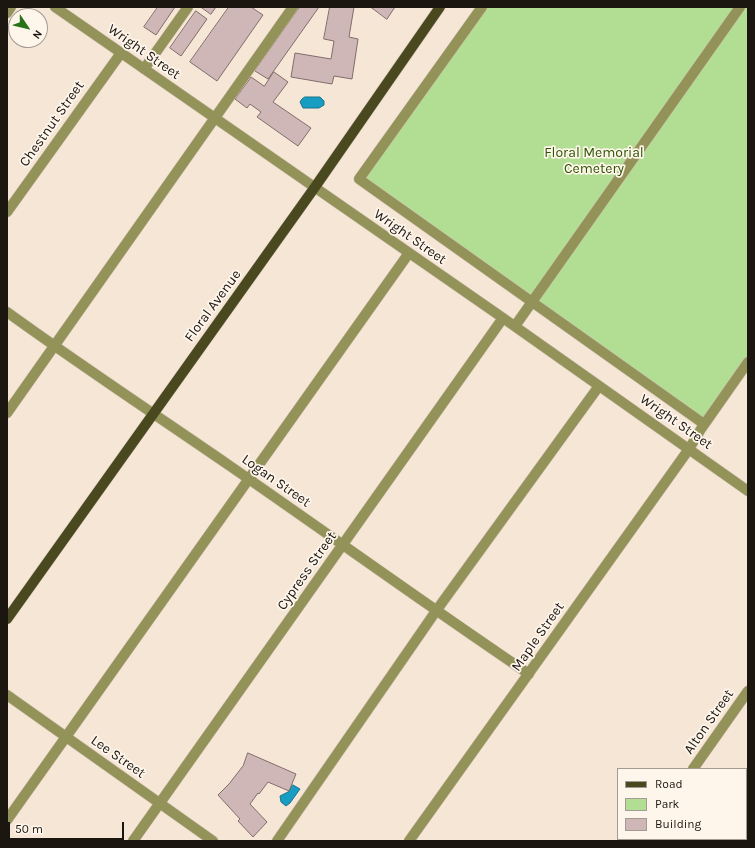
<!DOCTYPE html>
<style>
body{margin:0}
#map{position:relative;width:755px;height:848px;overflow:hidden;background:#f6e6d6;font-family:Karla,sans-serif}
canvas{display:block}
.frame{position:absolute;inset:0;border:8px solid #1c1611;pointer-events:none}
.legend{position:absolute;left:617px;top:768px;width:130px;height:72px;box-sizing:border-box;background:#fef5eb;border:1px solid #a49c94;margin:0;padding:5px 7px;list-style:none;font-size:12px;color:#1c1611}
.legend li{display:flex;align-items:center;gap:8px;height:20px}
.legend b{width:20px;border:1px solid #a49c94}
.north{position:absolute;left:8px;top:8px;width:40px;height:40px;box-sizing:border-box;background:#fef5eb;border:1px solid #a49c94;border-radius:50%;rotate:125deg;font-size:11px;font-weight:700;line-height:16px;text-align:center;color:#1c1611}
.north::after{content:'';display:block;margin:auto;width:14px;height:18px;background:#287217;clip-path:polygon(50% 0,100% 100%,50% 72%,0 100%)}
.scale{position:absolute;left:8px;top:822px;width:116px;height:18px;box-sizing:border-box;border:2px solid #1c1611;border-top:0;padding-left:5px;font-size:12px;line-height:14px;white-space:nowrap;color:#1c1611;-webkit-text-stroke:3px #fef5eb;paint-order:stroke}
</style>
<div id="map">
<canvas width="755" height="848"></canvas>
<div class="frame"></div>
<ul class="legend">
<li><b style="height:5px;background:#49481f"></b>Road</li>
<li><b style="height:11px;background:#b1de93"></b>Park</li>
<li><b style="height:11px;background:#ceb7b6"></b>Building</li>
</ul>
<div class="north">N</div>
<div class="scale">50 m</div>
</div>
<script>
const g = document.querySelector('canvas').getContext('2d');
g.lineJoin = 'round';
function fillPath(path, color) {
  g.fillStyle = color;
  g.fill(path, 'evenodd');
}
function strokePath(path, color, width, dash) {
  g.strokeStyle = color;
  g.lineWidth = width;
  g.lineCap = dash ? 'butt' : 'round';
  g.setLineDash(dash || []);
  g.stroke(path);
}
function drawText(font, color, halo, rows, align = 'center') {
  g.font = font + ' Karla,sans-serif';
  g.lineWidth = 3.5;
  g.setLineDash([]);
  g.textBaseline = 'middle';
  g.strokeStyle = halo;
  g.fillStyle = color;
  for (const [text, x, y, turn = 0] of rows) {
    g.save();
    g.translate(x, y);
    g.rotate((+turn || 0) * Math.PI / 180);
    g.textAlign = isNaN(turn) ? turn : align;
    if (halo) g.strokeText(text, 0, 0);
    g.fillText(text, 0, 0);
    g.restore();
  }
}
fillPath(new Path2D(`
 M 476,7 L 748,7 L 748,364 L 704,426 L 356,181 Z`), '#b1de93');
const water = new Path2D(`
 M 305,97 L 320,97 L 324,101 L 324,105 L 319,108 L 303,108 L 300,102 L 302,99 Z
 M 293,785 L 300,789 L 290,803 L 286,806 L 281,802 L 280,796 L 288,792 Z`);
fillPath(water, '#179cc2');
strokePath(water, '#18748d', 1);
const building = new Path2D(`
 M 158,7 L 175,7 L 156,35 L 144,27 Z
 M 201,7 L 216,7 L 211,14 Z
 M 229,7 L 251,7 L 263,15 L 217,81 L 190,62 Z
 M 300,7 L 319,7 L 268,79 L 255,71 Z
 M 330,7 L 354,7 L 349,37 L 358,39 L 352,79 L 334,76 L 332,84 L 291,77 L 295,53 L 331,59 L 334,41 L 324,39 Z
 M 371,7 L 395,7 L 387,19 Z
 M 196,11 L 207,19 L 181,56 L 170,48 Z
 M 274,72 L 288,82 L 273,102 L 311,128 L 298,146 L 257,117 L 261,112 L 250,104 L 247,108 L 235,99 L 251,77 L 264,86 Z
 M 248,753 L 296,774 L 289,791 L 268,782 L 259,794 L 258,793 L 250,804 L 267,822 L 253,837 L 238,821 L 240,819 L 218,795 L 229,784 L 243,766 Z`);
fillPath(building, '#ceb7b6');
strokePath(building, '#816c6b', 1);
const minor = new Path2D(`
 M 55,7 L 503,318 L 748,491
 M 482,7 L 359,179 L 704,424
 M 7,13 L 11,7
 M 144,69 L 188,7
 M 7,212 L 121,53
 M 7,312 C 80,365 156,415 230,466 C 330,535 428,606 529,674
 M 515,326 L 740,7
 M 7,413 L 293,7
 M 7,695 L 213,841
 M 693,769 L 748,691
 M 7,820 L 409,253
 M 133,841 L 503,318
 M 277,841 L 436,611 L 599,386
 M 409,841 L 689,449 L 701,429 L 748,362
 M 642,841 L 643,839`);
const major = new Path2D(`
 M 7,619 L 315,187 L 440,7`);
strokePath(minor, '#cfc1b3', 11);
strokePath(major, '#cfc1b3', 11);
strokePath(minor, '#939258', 10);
strokePath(major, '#49481f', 10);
drawText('14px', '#1c1611', '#fef5eb', [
 ["Wright Street",144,52,35],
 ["Chestnut Street",52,124,-55],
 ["Wright Street",410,237,35],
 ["Floral Avenue",213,306,-54],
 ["Wright Street",676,422,35],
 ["Logan Street",276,481,35],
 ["Cypress Street",307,571,-55],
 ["Maple Street",538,637,-55],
 ["Alton Street",709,722,-55],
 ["Lee Street",118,757,35]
]);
drawText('14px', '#2c5500', '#fef5eb', [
 ["Floral Memorial",594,153],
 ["Cemetery",594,169]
]);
</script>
